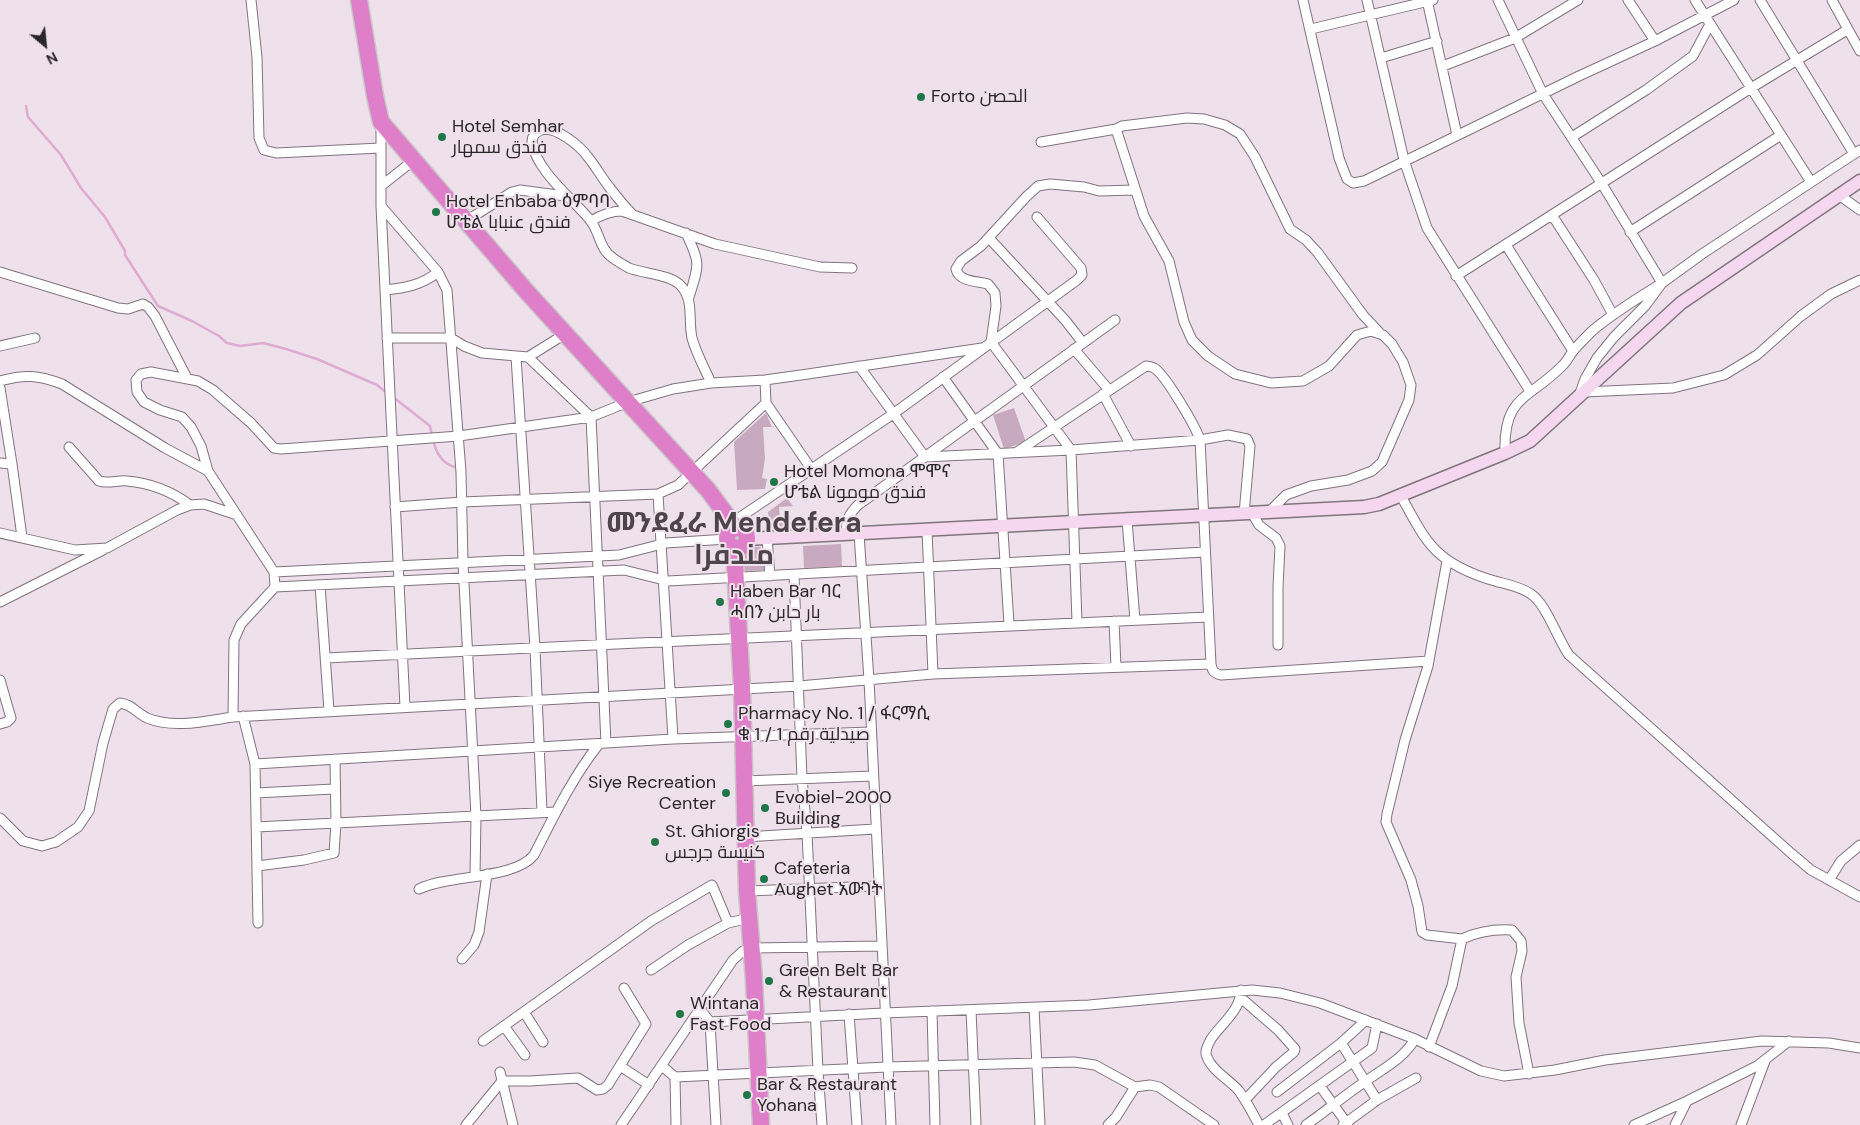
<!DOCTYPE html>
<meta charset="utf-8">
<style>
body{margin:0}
#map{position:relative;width:1860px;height:1125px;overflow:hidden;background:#efe1eb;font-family:"DM Sans",sans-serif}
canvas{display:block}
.north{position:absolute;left:20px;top:20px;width:50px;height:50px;-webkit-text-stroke:4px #efe1eb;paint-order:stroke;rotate:152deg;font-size:14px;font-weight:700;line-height:20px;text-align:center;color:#2b2629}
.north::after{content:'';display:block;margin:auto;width:18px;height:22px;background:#2b2629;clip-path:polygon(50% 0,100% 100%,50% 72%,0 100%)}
</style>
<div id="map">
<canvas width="1860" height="1125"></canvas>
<div class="north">N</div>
</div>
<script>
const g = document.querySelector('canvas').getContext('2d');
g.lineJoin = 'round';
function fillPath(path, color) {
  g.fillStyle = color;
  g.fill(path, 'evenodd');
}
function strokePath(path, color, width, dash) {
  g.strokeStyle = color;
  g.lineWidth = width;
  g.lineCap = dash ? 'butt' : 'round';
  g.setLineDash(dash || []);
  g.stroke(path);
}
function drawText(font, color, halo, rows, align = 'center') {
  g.font = font + ' "DM Sans",Cairo,"Noto Sans Ethiopic",sans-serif';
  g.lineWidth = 4;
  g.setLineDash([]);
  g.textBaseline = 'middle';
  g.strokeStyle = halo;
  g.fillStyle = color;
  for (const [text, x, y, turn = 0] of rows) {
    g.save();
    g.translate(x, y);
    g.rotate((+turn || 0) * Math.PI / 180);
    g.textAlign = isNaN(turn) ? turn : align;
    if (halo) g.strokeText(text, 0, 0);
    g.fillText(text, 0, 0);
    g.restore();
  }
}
fillPath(new Path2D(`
 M 1014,408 L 1026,442 L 1004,449 L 993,415 Z
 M 766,413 L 772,427 L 763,427 L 765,459 L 762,478 L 767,479 L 765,489 L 737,490 L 734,442 Z
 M 787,498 L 793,506 L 779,507 L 780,523 L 794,523 L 794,526 L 770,527 L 768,512 Z
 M 841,544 L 842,566 L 804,568 L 803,546 Z
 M 751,547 L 760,547 L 765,553 L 765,570 L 744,571 L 745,554 Z`), '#c8aac0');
strokePath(new Path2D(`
 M 26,106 L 28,117 L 61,155 L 81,188 L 105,217 L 125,251 L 125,255 L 158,306 L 192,321 L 219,336 L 227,343 L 240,346 L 263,343 L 286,349 L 317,359 L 377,385 L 387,393
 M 393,397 L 430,426 C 434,445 436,463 458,468`), '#deacd1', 2.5);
const street = new Path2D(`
 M 251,0 L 257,57 L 259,138 L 264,150 L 276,153 L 381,148
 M 1303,0 L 1339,158 L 1347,179 L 1353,183 L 1364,181 L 1579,76 L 1655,41 L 1734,0
 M 1367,0 L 1404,160 L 1427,228 L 1530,391
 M 1427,0 L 1457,135
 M 1498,0 L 1543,94 L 1602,184 L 1662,283 C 1638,298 1613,313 1592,331 C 1586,337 1579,344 1573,351 C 1569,356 1567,362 1562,366 C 1529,400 1503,395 1505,453
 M 1628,0 L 1655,41
 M 1695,0 L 1811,182
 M 1760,0 L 1854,154
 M 1832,0 L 1860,51
 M 1311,29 L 1433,0
 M 1381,58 L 1437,41
 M 1443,66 L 1515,38 L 1578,0
 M 381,123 L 381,206 L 405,707
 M 1116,129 L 1122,126 L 1187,118 L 1204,119 L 1225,125 L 1240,134 L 1255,157 L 1290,229 L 1306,240 L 1318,253 L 1363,315 L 1379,332
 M 1572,137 L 1646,90 L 1693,56 L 1710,24
 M 1041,142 L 1116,129 L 1144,216 L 1169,261 L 1184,322 L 1192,340 L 1208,356 L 1235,374 L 1271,383 L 1303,381 L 1329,366 L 1357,335 L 1371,331 L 1383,335 L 1392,344 L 1403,362 L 1411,385 L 1409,400 L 1382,462 L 1372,471 L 1348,480 L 1311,486 L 1286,495 L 1269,512
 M 381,186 L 414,160
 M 1839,195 L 1860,210
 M 381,206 L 438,272 C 422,285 405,288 385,290
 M 632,214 C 624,206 617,197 610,188 C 602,178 596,167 588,157 C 580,146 555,125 541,130 C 536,132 532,136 532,142 C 536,171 573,199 590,220 C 600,232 599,249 613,258 C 618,262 624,265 629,268 C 644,274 672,274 682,287 C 694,302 688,320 692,338 C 696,353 705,369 711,383
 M 1552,215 L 1594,280 L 1613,315
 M 466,221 L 512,192 L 520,190 L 565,196
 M 591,221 C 601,215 610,211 622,211 L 715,244 L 820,267 L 852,268
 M 1630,232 L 1781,135
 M 686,233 C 701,264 699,265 689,297
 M 989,238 L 1065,320 L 1083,343
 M 1506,245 L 1573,351
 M 0,272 L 118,308 L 128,309 L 143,304 L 148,307 L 155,316 L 187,378
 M 438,272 L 447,290 L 461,472 L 463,563 L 476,816 L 475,876
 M 1456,276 L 1751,88 L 1847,30
 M 387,338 L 451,338 L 464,346 L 482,353 L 528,357 L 565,334
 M 0,346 L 35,338
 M 1074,349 L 1109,390
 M 516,357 L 535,648 L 542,812
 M 528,357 L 591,417 L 606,743
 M 859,366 L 925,457 L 1071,450 L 1200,440 L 1228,435 L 1247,439 L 1250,446 L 1244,514
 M 943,377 L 998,454 L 1009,624
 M 765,380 L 766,403 L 812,470
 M 0,381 C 25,374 38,375 62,384 L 165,448 L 208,471
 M 0,388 L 12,464 L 22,537
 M 1584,392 L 1673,388 L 1724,375 L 1757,355 L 1801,316 L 1831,294 L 1860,280
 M 1580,393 L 1585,379 L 1597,358 L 1614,337 L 1645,306 L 1662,283 L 1702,254 L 1860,150
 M 1103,394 L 1131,446
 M 69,447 L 99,481 C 108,484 118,480 127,481 C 151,483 171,491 190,505
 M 1017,452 L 1146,366 C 1147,366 1153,367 1154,368 C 1165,374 1196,427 1200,440 L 1211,664 C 1212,671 1214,673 1221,675 L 1429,661
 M 0,463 L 12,464
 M 658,494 L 673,739
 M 1401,496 C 1426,542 1435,562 1488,579 C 1503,584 1518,585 1531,594 C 1547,605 1557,638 1569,655 L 1792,854 L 1811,870 L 1860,897
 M 395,507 L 462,502 L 658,494 L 678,485 L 766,403
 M 1252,513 L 1259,525 L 1276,538 L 1280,546 L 1278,587 L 1278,645
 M 1127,520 L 1135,620
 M 733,522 L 893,414 L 1077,280 L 1082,275 L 1081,268 L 1037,217
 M 927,530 L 933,674
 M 0,533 L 75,550 L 107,548 L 177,510 L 190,505 L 204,504 L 237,515
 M 847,534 C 845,521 849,514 858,505 L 1115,320
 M 859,534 L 869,680 L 891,1125
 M 767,538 L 770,576
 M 1447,561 L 1428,666 L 1405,740 L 1387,814 L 1386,822 L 1411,880 L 1418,906 L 1422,932 L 1427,935 L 1462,939
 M 274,572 L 619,555 L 666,543 L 727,539
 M 794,575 L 802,778 L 807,833 L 818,1071 L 822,1125
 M 320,585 L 329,711
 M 275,587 L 274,572 L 208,471 L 201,446 L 191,427 L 182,417 L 160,410 L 144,402 L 137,392 L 136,380 L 141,374 L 151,372 L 198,381 L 213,390 L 251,423 L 274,448 L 281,449 L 459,436 L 591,417 L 628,402 L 673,389 L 711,383 L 765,380 L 808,374 L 982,348
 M 0,602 L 103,550
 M 1114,621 L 1116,667
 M 1077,622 L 1071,450 L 991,342 L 996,306 L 995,293 L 988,284 C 977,281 959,282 956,269 L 961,261 L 981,246 L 1026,197 L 1038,186 L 1050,184 L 1084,187 L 1099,191 L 1135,190
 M 326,658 C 620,644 914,628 1208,617
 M 0,680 L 11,718 L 7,722 L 0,724
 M 243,716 L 255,764 L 258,923
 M 233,717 L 234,640 L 241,624 L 275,587 L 624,570 L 668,581 L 1205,552
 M 255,764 L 673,739 L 871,732
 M 744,781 L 873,776
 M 256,793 L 334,789
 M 0,818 L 23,841 L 42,846 L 56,842 L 78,827 L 89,811 L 103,743 L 113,709 L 120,703 C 131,704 137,713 147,718 C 174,729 206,721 233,717 L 799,686 L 933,674 L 1211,664
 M 256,827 L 556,812
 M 745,837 L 875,829
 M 257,866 L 304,860 L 334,853 L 336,823 L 335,759
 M 1829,880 L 1841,861 L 1860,845
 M 419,889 C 450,874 514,880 534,855 C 554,816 572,778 599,744
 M 747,891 L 878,886
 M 462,959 L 474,945 L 479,932 L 487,874
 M 651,970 L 688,945 L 728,923 L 749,918
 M 1241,990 C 1241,1010 1221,1024 1211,1039 C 1208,1045 1204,1051 1207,1057 C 1212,1071 1230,1080 1239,1091 C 1247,1102 1253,1114 1259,1125
 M 1241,998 L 1278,1030 L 1295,1049 L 1294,1052 L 1276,1067 L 1245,1100
 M 1034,1008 L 1040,1125
 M 700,1009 L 710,1022 L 716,1125
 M 971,1010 L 976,1125
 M 932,1011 L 935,1125
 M 524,1012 L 543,1042
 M 849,1014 L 857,1125
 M 710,1022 L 884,1013 L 1089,1005 L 1252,990 L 1280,993 L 1320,1003 L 1415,1039 L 1481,1071 L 1504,1076 L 1555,1070 L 1605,1060 L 1762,1041 L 1829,1043 L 1860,1048
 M 504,1026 L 525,1055
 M 483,1041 L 651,921 L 712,885 L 728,923
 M 1341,1043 L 1377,1100
 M 1429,1047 L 1452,986 L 1462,939 C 1477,932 1495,929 1512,930 L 1521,941 L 1522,951 L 1516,977 L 1519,1023 L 1529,1074
 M 620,1066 L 649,1085
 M 662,1066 L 675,1077 L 887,1067 L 1074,1062 L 1095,1065 L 1135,1087 L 1150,1085 L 1159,1087 L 1214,1125
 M 500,1072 L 513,1125
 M 675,1077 L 676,1125
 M 1320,1086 L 1348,1125
 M 1277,1092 L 1341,1043 L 1366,1020
 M 1282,1113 L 1288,1125
 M 466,1125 L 502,1081 L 530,1081 L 578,1078 L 597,1090 L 603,1089 L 608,1085 L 646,1024 L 624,988
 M 621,1125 L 733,960 L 743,951 L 752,948 L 881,946
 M 1108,1125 L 1116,1117 L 1135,1087
 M 1264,1125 L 1372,1048 L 1377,1024
 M 1306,1125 C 1326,1111 1345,1095 1366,1081 C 1384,1068 1403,1059 1415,1039
 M 1343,1125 L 1377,1100 L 1416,1078
 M 1634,1125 L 1687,1101 L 1757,1066 L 1789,1041
 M 1675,1125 L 1687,1101
 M 1741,1125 L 1765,1061`);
const secondary = new Path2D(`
 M 747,539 L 1364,507 L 1379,504 L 1505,453 L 1530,441 L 1681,303 L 1860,181`);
const highway = new Path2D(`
 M 359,0 L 375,96 L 381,122 L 527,292 L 708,490 L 736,528
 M727 538a10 10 0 1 1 20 0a10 10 0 1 1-20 0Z
 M 734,548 L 742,688 L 747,891 L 754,980 L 761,1125`);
strokePath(street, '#80747d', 11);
strokePath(secondary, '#80747d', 15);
strokePath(highway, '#c8c7c7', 19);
strokePath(street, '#fff', 9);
strokePath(secondary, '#f5d8ef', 12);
strokePath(highway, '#df7ec9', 16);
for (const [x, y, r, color] of [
 [921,97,5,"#1f7649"],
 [442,137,5,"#1f7649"],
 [436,212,5,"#1f7649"],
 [774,482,5,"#1f7649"],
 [720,602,5,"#1f7649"],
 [728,724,5,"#1f7649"],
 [726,793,5,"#1f7649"],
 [765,808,5,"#1f7649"],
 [655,842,5,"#1f7649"],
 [764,879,5,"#1f7649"],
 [769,981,5,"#1f7649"],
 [680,1014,5,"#1f7649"],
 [747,1095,5,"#1f7649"]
]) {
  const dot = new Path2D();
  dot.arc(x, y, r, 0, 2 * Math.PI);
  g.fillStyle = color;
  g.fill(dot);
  strokePath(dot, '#efe1eb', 2);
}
drawText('18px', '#2b2629', '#efe1eb', [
 ["Forto الحصن",931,97],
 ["Hotel Semhar",452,127],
 ["فندق سمهار",452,148],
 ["Hotel Enbaba ዕምባባ",446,202],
 ["ሆቴል فندق عنبابا",446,223],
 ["Hotel Momona ሞሞና",784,472],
 ["ሆቴል فندق مومونا",784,493],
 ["Haben Bar ባር",730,592],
 ["ሓበን بار حابن",730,613],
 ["Pharmacy No. 1 / ፋርማሲ",738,714],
 ["ቁ 1 / صيدلية رقم 1",738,735],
 ["Siye Recreation",716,783,"right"],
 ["Center",716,804,"right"],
 ["Evobiel-2000",775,798],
 ["Building",775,819],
 ["St. Ghiorgis",665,832],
 ["كنيسة جرجس",665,853],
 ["Cafeteria",774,869],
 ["Aughet አውገት",774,890],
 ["Green Belt Bar",779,971],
 ["& Restaurant",779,992],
 ["Wintana",690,1004],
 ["Fast Food",690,1025],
 ["Bar & Restaurant",757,1085],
 ["Yohana",757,1106]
], 'left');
drawText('bold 28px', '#4f444c', '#efe1eb', [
 ["መንደፈራ Mendefera",734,525],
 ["مندفرا",734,557]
]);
</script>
